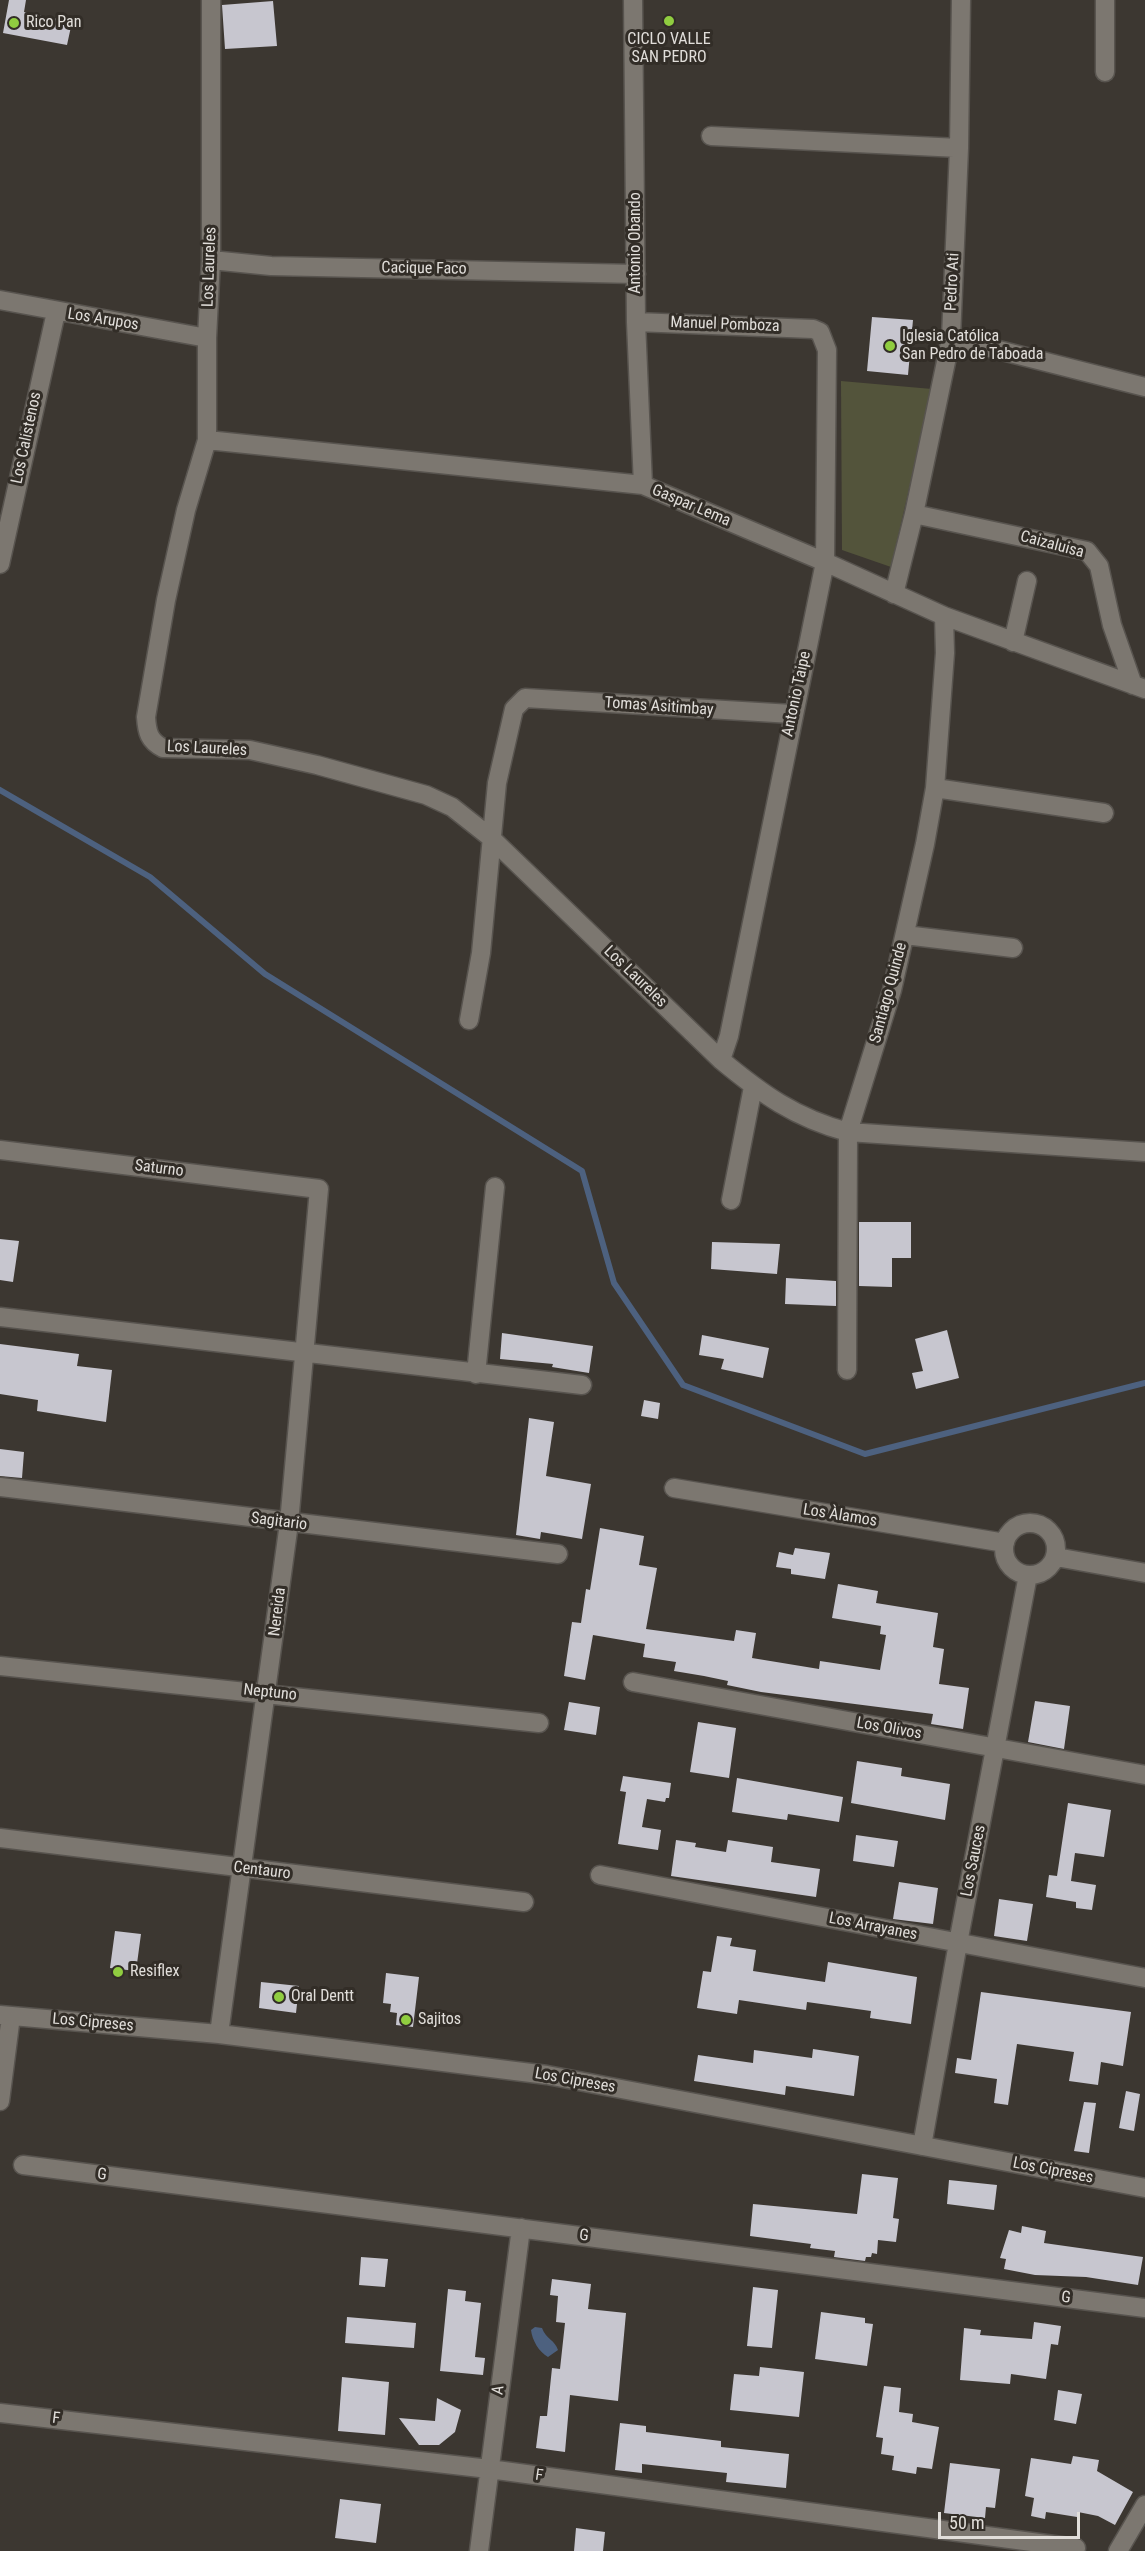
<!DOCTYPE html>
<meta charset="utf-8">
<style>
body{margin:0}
#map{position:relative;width:1145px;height:2551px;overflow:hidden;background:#3c3731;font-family:"Roboto Condensed",sans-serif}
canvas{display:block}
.scale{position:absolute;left:938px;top:2512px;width:142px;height:27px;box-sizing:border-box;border:3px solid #e1deda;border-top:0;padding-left:8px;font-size:18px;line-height:21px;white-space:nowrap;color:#e1deda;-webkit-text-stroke:4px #322d27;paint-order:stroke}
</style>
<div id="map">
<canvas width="1145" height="2551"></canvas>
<div class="scale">50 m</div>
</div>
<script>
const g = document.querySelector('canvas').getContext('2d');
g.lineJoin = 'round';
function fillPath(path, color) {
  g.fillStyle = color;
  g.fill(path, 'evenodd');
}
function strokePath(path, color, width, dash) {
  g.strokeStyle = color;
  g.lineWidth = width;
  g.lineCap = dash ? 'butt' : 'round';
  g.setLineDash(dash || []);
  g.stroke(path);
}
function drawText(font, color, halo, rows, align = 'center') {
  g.font = font + ' "Roboto Condensed",sans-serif';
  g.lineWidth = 6;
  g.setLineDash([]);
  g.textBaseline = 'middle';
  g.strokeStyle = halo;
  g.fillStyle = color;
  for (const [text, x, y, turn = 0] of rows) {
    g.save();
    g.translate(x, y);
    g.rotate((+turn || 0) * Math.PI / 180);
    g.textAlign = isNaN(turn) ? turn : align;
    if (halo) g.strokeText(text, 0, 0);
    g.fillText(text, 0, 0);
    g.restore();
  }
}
fillPath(new Path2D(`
 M 841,381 L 932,389 L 891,567 L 842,550 Z`), '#53543b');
fillPath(new Path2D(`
 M 535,2327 L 542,2328 C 546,2339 555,2340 558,2350 L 548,2357 C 539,2352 532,2340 531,2330 Z`), '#4d617f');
strokePath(new Path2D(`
 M 0,790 L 150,877 L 265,974 L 582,1171 L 614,1283 L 683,1385 L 865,1454 L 1145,1383`), '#4d617f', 6);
fillPath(new Path2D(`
 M 9,0 L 26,0 L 24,12 L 72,22 L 67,45 L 3,33 Z
 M 273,1 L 277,46 L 225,49 L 222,5 Z
 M 872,317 L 913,320 L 908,375 L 867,371 Z
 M 859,1222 L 911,1222 L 911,1258 L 892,1258 L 892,1287 L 859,1286 Z
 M 0,1239 L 19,1241 L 13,1282 L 0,1280 Z
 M 712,1242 L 780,1244 L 777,1274 L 711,1269 Z
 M 786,1278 L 836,1281 L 836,1306 L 785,1304 Z
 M 947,1330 L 959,1378 L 916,1389 L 912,1373 L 923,1371 L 915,1339 Z
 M 502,1333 L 593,1346 L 589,1373 L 552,1367 L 553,1364 L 500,1359 Z
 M 702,1335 L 769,1348 L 763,1378 L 721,1369 L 724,1359 L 699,1355 Z
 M 0,1344 L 79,1354 L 77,1366 L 112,1370 L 106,1422 L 37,1411 L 38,1400 L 0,1394 Z
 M 644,1400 L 660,1403 L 658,1419 L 641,1416 Z
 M 529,1418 L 554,1422 L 546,1476 L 591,1484 L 582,1539 L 541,1532 L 540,1539 L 516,1535 Z
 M 0,1449 L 24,1452 L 22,1478 L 0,1476 Z
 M 600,1528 L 644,1536 L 639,1565 L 657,1568 L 646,1629 L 734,1641 L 736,1630 L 756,1633 L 752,1658 L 819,1669 L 820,1661 L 880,1670 L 886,1635 L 880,1634 L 881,1626 L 832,1618 L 838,1584 L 878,1591 L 876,1603 L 938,1613 L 933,1647 L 944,1649 L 939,1684 L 969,1688 L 963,1729 L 931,1724 L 933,1714 L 761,1692 L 727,1685 L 728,1681 L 704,1676 L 674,1671 L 676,1662 L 643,1657 L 645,1644 L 593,1635 L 585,1680 L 564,1676 L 572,1622 L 581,1623 L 586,1589 L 590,1590 Z
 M 795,1548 L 830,1553 L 825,1579 L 791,1574 L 791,1569 L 776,1567 L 779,1552 L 793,1555 Z
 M 1035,1701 L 1070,1706 L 1064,1749 L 1028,1742 Z
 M 569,1702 L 600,1707 L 596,1735 L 564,1730 Z
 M 698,1722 L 736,1728 L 729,1778 L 690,1772 Z
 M 857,1761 L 902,1768 L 901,1776 L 950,1784 L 945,1820 L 851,1803 Z
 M 623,1776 L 671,1783 L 669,1798 L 666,1798 L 665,1802 L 647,1799 L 642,1827 L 661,1830 L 658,1850 L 618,1844 L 626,1792 L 620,1791 Z
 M 737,1778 L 843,1797 L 839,1822 L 788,1814 L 787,1820 L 732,1812 Z
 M 1068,1803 L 1111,1810 L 1104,1857 L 1075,1853 L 1071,1881 L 1096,1885 L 1092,1910 L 1076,1908 L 1076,1902 L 1046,1897 L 1049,1875 L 1057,1876 Z
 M 856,1835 L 898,1841 L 894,1867 L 853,1861 Z
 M 676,1840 L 696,1843 L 695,1847 L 726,1852 L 728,1840 L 773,1847 L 771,1862 L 820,1869 L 816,1897 L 671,1876 Z
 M 899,1882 L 938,1888 L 933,1924 L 893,1919 Z
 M 999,1899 L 1033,1904 L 1027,1941 L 994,1936 Z
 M 115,1931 L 141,1934 L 136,1971 L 110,1968 Z
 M 717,1936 L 732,1938 L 730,1946 L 756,1950 L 753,1971 L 825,1982 L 828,1962 L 917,1977 L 911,2024 L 870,2018 L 871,2011 L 807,2002 L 806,2010 L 739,2000 L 737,2014 L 697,2008 L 703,1971 L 711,1972 Z
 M 386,1973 L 419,1977 L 413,2027 L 396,2025 L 397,2013 L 390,2012 L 391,2004 L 383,2003 Z
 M 261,1982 L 299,1986 L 296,2013 L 259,2008 Z
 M 981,1992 L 1131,2012 L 1123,2066 L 1101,2062 L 1098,2085 L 1069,2081 L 1074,2052 L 1017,2044 L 1008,2105 L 994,2103 L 997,2079 L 955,2073 L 957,2058 L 971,2060 Z
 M 813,2049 L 859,2056 L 854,2096 L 786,2086 L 785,2095 L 694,2081 L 698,2055 L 753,2063 L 754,2050 L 812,2058 Z
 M 1126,2091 L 1140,2094 L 1134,2131 L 1119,2128 Z
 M 1084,2102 L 1096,2103 L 1089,2153 L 1074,2151 Z
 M 862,2174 L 898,2178 L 893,2218 L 899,2219 L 896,2242 L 878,2240 L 877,2254 L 872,2253 L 871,2257 L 866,2257 L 865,2261 L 834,2257 L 835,2251 L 810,2248 L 811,2244 L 750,2236 L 753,2204 L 857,2214 Z
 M 949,2180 L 997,2185 L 994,2210 L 947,2204 Z
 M 1022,2226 L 1046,2231 L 1044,2243 L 1143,2257 L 1138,2285 L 1086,2277 L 1035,2275 L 1004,2269 L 1006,2259 L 1000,2258 L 1009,2230 L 1021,2233 Z
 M 361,2257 L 388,2259 L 385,2287 L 359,2285 Z
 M 552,2279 L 591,2284 L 588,2309 L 626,2313 L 618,2401 L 570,2395 L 565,2452 L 536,2448 L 540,2416 L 547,2416 L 552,2368 L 560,2369 L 565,2323 L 556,2322 L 558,2296 L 550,2295 Z
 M 753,2287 L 778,2290 L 772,2348 L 747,2346 Z
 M 448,2289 L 466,2291 L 465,2301 L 481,2303 L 475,2357 L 485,2358 L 483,2375 L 440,2371 Z
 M 821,2312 L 865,2318 L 865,2323 L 873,2324 L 867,2366 L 815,2359 Z
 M 347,2317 L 416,2323 L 414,2348 L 345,2343 Z
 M 1034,2322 L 1061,2326 L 1058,2345 L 1051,2344 L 1046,2379 L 1011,2374 L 1010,2384 L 960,2380 L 964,2328 L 981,2330 L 980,2335 L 1032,2339 Z
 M 760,2367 L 804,2372 L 799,2417 L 730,2410 L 734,2374 L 759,2376 Z
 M 342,2377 L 389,2382 L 385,2435 L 338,2431 Z
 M 884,2386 L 901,2388 L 899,2412 L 913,2414 L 912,2422 L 939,2427 L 932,2469 L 917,2467 L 916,2474 L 892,2470 L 894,2456 L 881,2454 L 883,2438 L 876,2437 Z
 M 1058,2390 L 1082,2394 L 1076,2424 L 1054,2420 Z
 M 437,2398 L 461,2410 L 455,2432 L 439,2445 L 419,2445 L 399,2418 L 435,2421 Z
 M 620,2423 L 646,2426 L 646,2432 L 721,2441 L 721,2447 L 789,2454 L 786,2488 L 726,2482 L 727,2473 L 642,2464 L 642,2473 L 615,2470 Z
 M 1073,2456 L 1099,2460 L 1097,2471 L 1133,2492 L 1115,2525 L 1098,2516 L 1078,2512 L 1077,2517 L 1046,2512 L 1045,2519 L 1031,2516 L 1034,2498 L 1025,2496 L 1031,2458 L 1071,2464 Z
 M 950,2463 L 1000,2469 L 995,2508 L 986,2507 L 985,2518 L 944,2513 Z
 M 340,2499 L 381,2504 L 376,2543 L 335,2538 Z
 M 576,2528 L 605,2532 L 603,2551 L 574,2551 Z`), '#c7c6cf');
const minor = new Path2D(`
 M 211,0 L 211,260 L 207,338 L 207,440 L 186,510 L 166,600 L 146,717 C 147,732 149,741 163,748 L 250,750 L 317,765 L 426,795 L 452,807 L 490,837 L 721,1060 C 762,1094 795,1118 848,1132 L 1145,1152
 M 633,0 L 636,322 L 643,485
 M 1105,72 L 1105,0
 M 711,136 L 959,148
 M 211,260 L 271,266 L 636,274
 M 0,300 L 207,338
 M 636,322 L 813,329 L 820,332 L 827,350 L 825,562 L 729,1036 L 721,1060
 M 951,338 L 1145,387
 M 207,440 L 643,485 L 825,562 L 944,616 L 1145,689
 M 914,514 L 1087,551 L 1099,566 L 1112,625 L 1133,685
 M 0,564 L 56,312
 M 894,594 L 914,514 L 951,338 L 959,148 L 961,0
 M 1013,642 L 1027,581
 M 935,788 L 1104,813
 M 905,935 L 1013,948
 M 469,1020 L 481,953 L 497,783 L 514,709 L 525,698 L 792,714
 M 0,1150 L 319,1189 L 289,1523 L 219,2034
 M 731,1200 L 753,1087
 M 0,1317 L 582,1385
 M 847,1370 L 848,1132 L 892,990 L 925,844 L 935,788 L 945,653 L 944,616
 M 476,1374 L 495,1187
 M 0,1487 L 558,1554
 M 674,1488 L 1005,1543
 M1004 1549a26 26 0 1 1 52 0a26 26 0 1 1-52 0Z
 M 1056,1557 L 1145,1573
 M 0,1666 L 539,1723
 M 633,1682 L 1145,1775
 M 0,1838 L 524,1902
 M 600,1875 L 1145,1978
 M 0,2015 L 219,2034 L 547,2075 L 1145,2188
 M 0,2101 L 11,2016
 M 922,2146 L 958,1943 L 1028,1575
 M 23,2165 L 1145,2308
 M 0,2413 L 489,2469 L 1076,2548
 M 479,2551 L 521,2228
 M 1118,2551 L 1145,2505`);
strokePath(minor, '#58544f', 21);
strokePath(minor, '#7c7770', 18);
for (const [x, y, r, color] of [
 [669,21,6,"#90cd40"],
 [14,23,6,"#90cd40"],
 [890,346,6,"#90cd40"],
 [118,1972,6,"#90cd40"],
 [279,1997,6,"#90cd40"],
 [406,2020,6,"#90cd40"]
]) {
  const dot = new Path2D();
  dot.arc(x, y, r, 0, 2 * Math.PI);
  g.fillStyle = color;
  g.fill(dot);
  strokePath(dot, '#322d27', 2);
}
drawText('16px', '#e1deda', '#322d27', [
 ["Rico Pan",26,23],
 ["CICLO VALLE",669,40,"center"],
 ["SAN PEDRO",669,58,"center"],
 ["Iglesia Católica",902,337],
 ["San Pedro de Taboada",902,355],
 ["Resiflex",130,1972],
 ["Oral Dentt",291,1997],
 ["Sajitos",418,2020]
], 'left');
drawText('16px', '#e1deda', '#322d27', [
 ["Antonio Obando",636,243,-90],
 ["Los Laureles",210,267,-88],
 ["Cacique Faco",424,269,1],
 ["Pedro Ati",953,282,-87],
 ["Los Arupos",103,320,9],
 ["Manuel Pomboza",725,325,2],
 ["Los Calistenos",27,438,-78],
 ["Gaspar Lema",691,506,23],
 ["Caizaluisa",1052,545,15],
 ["Antonio Taipe",797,694,-78],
 ["Tomas Asitimbay",659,707,4],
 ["Los Laureles",207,749,3],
 ["Los Laureles",635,977,44],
 ["Santiago Quinde",889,993,-75],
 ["Saturno",159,1169,7],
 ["Los Àlamos",840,1516,9],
 ["Sagitario",279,1522,7],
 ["Nereida",278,1612,-83],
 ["Neptuno",270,1693,6],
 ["Los Olivos",889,1729,10],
 ["Los Sauces",974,1861,-79],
 ["Centauro",262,1871,7],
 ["Los Arrayanes",873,1927,11],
 ["Los Cipreses",93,2023,5],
 ["Los Cipreses",575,2081,10],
 ["Los Cipreses",1053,2171,11],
 ["G",102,2175,7],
 ["G",584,2236,7],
 ["G",1066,2298,7],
 ["A",499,2390,-82],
 ["F",56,2419,7],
 ["F",539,2476,8]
]);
</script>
